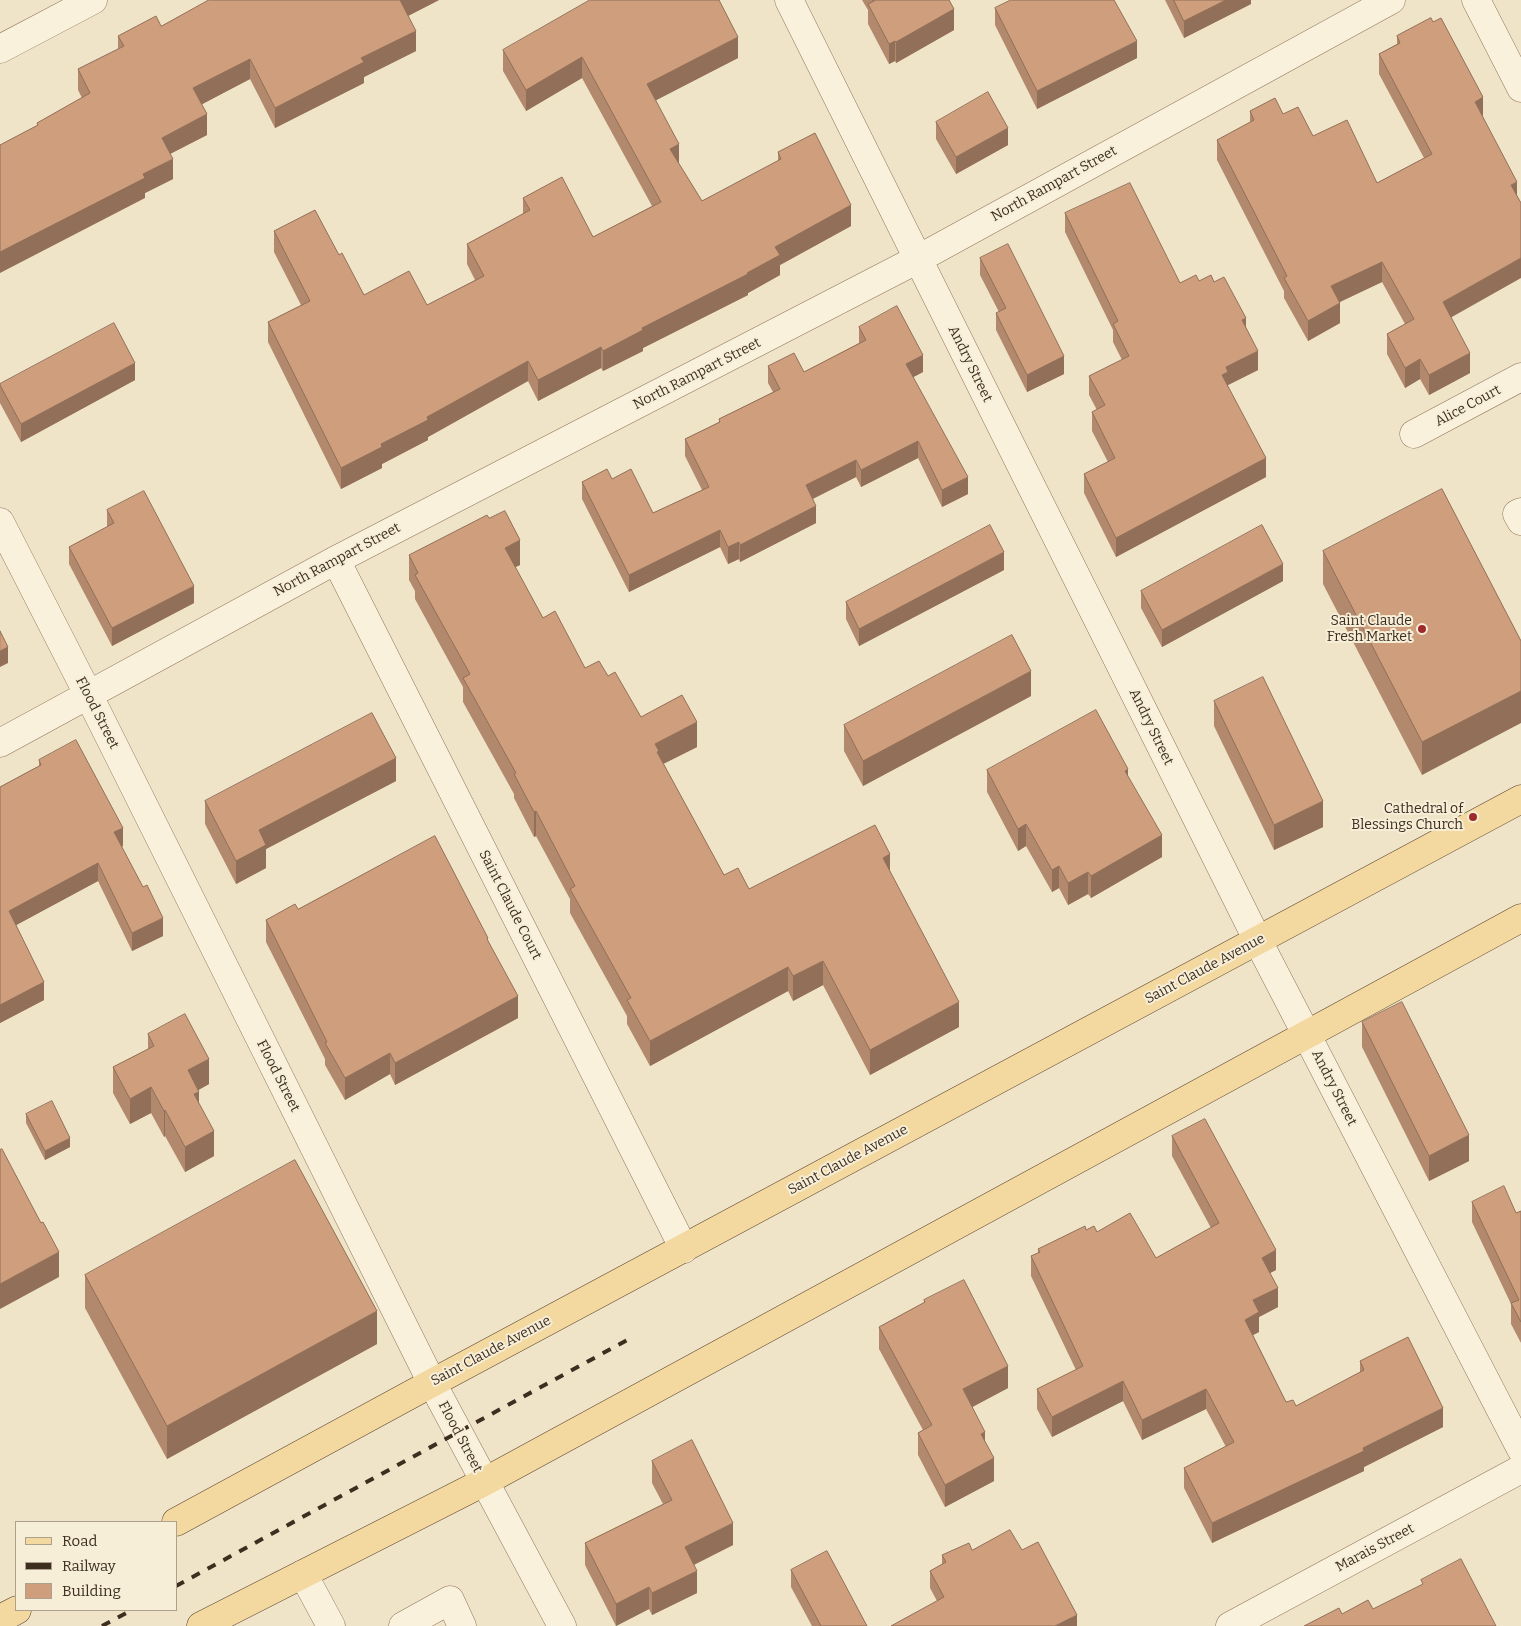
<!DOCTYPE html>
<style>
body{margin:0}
#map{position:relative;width:1521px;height:1626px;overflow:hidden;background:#f0e4c8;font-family:Bitter,serif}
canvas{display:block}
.legend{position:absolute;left:15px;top:1521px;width:162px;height:90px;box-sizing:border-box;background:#f7eed8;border:1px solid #ada18e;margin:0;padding:6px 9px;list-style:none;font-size:15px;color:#3d2e20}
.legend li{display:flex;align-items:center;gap:10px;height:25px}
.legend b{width:25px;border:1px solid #ada18e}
</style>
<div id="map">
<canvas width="1521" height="1626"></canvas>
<ul class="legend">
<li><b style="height:6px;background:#f3d9a0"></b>Road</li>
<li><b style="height:6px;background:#3d2e20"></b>Railway</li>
<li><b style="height:14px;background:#cf9f7d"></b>Building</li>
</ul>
</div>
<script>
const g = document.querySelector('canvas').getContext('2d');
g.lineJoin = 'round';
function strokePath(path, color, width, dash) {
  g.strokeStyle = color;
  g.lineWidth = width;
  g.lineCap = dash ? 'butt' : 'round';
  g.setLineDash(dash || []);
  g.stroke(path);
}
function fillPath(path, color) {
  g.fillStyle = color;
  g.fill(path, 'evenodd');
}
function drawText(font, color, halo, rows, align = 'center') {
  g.font = font + ' Bitter,serif';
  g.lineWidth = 4;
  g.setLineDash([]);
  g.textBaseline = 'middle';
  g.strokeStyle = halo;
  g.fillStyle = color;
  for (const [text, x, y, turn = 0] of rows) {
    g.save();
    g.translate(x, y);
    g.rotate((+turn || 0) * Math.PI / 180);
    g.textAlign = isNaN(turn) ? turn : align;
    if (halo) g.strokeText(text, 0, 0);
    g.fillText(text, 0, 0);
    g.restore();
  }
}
const minor = new Path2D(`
 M 789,0 L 1258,941 L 1521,1449
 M 1476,0 L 1521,88
 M 0,49 L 93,0
 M 1414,434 L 1521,377
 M 1521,512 L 1517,514 L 1521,521
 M 0,522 L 88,694 L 432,1383 L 562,1626
 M 336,560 L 684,1249
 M 0,743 L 336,560 L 918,259 L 1391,0
 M 303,1574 L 331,1626
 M 403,1626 L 450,1600 L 462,1626
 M 1230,1626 L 1521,1469`);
const major = new Path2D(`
 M 176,1522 L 432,1383 L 1521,799
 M 0,1619 L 17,1610
 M 201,1626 L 484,1482 L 1521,918`);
strokePath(minor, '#8d765c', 29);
strokePath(major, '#5b4430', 29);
strokePath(minor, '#faf1dc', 28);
strokePath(major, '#f3d9a0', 28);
strokePath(new Path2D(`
 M 176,1586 L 629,1339
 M 102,1626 L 132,1610`), '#3d2e20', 4, [9, 9]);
fillPath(new Path2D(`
 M 439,0 L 408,16 L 416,51 L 364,77 L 364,83 L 275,128 L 250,79 L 202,104 L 207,135 L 170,154 L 173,179 L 145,193 L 145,198 L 37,126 L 37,123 L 82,98 L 78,90 L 78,69 L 118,49 L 118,36 L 161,26 Z
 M 862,0 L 949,0 L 954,30 L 896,63 L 895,61 L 889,64 L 868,24 L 868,10 Z
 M 1165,0 L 1251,0 L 1251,4 L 1184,38 Z
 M 995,8 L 1137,58 L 1037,109 L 995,25 Z
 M 1431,18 L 1451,317 L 1470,373 L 1429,395 L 1420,379 L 1405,388 L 1387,354 L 1387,334 L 1405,324 L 1382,282 L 1340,302 L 1340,323 L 1308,341 L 1284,298 L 1284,291 L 1217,160 L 1217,140 L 1250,123 L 1250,111 L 1313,136 L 1377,183 L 1424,158 L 1379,74 L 1379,54 L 1397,44 L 1397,36 Z
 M 503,50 L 738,58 L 655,100 L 679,164 L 702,201 L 778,161 L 778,152 L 851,226 L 780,265 L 780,275 L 748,293 L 748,295 L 643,348 L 643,351 L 603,371 L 601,368 L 538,401 L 528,381 L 428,437 L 428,440 L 382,464 L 382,468 L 341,489 L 268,342 L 268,322 L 301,305 L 274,252 L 274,231 L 339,255 L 364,295 L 427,305 L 475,280 L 467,264 L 467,244 L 523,214 L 523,198 L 593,237 L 652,206 L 582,78 L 526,111 L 503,71 Z
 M 936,122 L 1008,145 L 956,174 L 936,139 Z
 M 1065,213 L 1180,283 L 1199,281 L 1214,282 L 1246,328 L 1258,370 L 1228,385 L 1228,387 L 1266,477 L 1116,557 L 1084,493 L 1084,474 L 1108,462 L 1092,431 L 1092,412 L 1097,410 L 1089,395 L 1089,376 L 1122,360 L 1113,342 L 1113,330 L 1065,232 Z
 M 980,258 L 1064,374 L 1027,392 L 996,330 L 996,313 L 999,312 L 980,275 Z
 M 859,327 L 923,372 L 913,377 L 968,494 L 942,507 L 918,458 L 861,487 L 856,477 L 813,499 L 816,523 L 740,562 L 739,559 L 728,564 L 720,547 L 629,592 L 582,499 L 582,482 L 612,479 L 653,513 L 702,490 L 685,456 L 685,439 L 719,422 L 719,419 L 773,392 L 768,383 L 768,366 L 804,372 L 859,343 Z
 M 135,380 L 21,442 L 0,403 L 0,384 Z
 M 107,510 L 194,603 L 112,646 L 69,564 L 69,547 L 107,527 Z
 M 1323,551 L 1521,641 L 1422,775 L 1323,584 Z
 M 409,555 L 520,565 L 515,567 L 543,618 L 585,668 L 608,676 L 641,717 L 697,747 L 663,764 L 724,875 L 749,889 L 890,872 L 959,1027 L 870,1075 L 823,985 L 793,1001 L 788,991 L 650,1066 L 627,1024 L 627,1016 L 570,913 L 570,899 L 536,836 L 534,837 L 514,798 L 514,794 L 463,702 L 463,687 L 415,599 L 415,591 L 409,580 Z
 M 1004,570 L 859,646 L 846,619 L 846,602 Z
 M 1283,581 L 1162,647 L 1141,608 L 1141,591 Z
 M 1031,696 L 863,786 L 844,751 L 844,725 Z
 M 1214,701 L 1323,827 L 1274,850 L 1214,726 Z
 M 39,760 L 123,846 L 121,847 L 163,936 L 132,951 L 98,881 L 16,925 L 44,1000 L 0,1023 L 0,787 L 39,766 Z
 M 987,770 L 1128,776 L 1162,857 L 1091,898 L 1088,894 L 1068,905 L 1059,888 L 1052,892 L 1026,846 L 1018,851 L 987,792 Z
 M 396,781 L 266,849 L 266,868 L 236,884 L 205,824 L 205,801 Z
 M 298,909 L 488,942 L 518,1018 L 395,1085 L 390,1074 L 345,1100 L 325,1065 L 325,1059 L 266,942 L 266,920 Z
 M 1362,1022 L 1469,1161 L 1429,1181 L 1362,1047 Z
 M 148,1034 L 209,1084 L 198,1090 L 199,1103 L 214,1156 L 185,1172 L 165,1136 L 164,1137 L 151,1113 L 130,1124 L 113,1093 L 113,1067 L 148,1049 Z
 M 26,1114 L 70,1147 L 45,1160 L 26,1123 Z
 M 1172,1136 L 1276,1270 L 1270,1273 L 1278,1307 L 1259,1317 L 1259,1332 L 1253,1335 L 1286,1402 L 1296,1406 L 1360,1373 L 1360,1361 L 1443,1427 L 1364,1467 L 1364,1471 L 1212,1543 L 1184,1488 L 1184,1468 L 1226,1447 L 1206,1409 L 1142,1440 L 1123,1401 L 1052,1437 L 1037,1409 L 1037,1389 L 1076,1370 L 1031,1276 L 1031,1256 L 1038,1253 L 1038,1249 L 1086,1230 L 1097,1232 L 1156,1258 L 1211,1228 L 1172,1156 Z
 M 1472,1202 L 1516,1213 L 1521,1211 L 1521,1343 L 1511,1324 L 1511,1304 L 1472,1222 Z
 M 85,1275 L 377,1344 L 167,1459 L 85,1308 Z
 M 924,1300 L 1008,1388 L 972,1407 L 985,1441 L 994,1481 L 945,1507 L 918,1455 L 918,1433 L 923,1430 L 879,1349 L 879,1327 L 924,1303 Z
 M 652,1461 L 733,1545 L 694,1565 L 697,1593 L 652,1615 L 649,1609 L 616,1626 L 585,1565 L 585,1543 L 663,1504 L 652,1483 Z
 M 972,1550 L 1022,1550 L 1077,1626 L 937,1601 L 930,1588 L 930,1571 L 942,1564 L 942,1555 Z
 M 791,1570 L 867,1626 L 812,1626 L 791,1587 Z`), '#b2896c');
fillPath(new Path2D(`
 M 400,0 L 439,0 L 400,20 Z
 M 1226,0 L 1251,0 L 1251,4 L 1184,38 L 1184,21 Z
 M 954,9 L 954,30 L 896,63 L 896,42 Z
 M 416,31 L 416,51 L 364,77 L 364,83 L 275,128 L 275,108 L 361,58 Z
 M 738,37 L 738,58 L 647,105 L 647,84 Z
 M 895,41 L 895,61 L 889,64 L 889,44 Z
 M 1137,41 L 1137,58 L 1037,109 L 1037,91 Z
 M 582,57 L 582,78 L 526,111 L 526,90 Z
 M 250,59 L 250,79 L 193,109 L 193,88 Z
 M 1483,97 L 1483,117 L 1475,102 Z
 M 207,114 L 207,135 L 162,158 L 162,138 Z
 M 1008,128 L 1008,145 L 956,174 L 956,157 Z
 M 679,144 L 679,165 L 670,149 Z
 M 173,159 L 173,179 L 145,193 L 145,198 L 0,273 L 0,252 L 143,174 Z
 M 1517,182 L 1517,202 L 1511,185 Z
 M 851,205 L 851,226 L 780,265 L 780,275 L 748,293 L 748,295 L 643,348 L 643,351 L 603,371 L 603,351 L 642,328 L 747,273 L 775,247 Z
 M 1521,258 L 1521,278 L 1443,322 L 1443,302 Z
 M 1382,262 L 1382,282 L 1331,306 L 1331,286 Z
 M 1340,303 L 1340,323 L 1308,341 L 1308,321 Z
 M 1246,318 L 1246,337 L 1242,320 Z
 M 601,347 L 601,368 L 538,401 L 538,380 Z
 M 1258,351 L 1258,370 L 1228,385 L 1228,391 L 1222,375 L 1226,367 Z
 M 1470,353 L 1470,373 L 1429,395 L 1429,375 Z
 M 923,355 L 923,372 L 906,381 L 906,364 Z
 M 1064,356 L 1064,374 L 1027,392 L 1027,375 Z
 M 1420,359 L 1420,379 L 1405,388 L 1405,368 Z
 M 528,361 L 528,381 L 428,437 L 428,440 L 382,464 L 382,468 L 341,489 L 341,468 L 427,417 Z
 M 135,363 L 135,380 L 21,442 L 21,424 Z
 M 918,441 L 918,458 L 861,487 L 861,470 Z
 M 1266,458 L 1266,477 L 1116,557 L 1116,538 Z
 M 856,460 L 856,477 L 806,502 L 806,485 Z
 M 968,477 L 968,494 L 942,507 L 942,490 Z
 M 816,506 L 816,523 L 740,562 L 740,545 Z
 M 720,530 L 720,547 L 629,592 L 629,575 Z
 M 520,540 L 520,565 L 505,572 L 505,548 Z
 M 739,542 L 739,559 L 728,564 L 728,547 Z
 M 1004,552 L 1004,570 L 859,646 L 859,629 Z
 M 1283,564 L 1283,581 L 1162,647 L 1162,630 Z
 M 194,586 L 194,603 L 112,646 L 112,628 Z
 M 8,647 L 8,663 L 0,667 L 0,651 Z
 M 1031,671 L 1031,696 L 863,786 L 863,761 Z
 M 1521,691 L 1521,723 L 1422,775 L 1422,742 Z
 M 697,722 L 697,747 L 659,766 L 655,744 Z
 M 396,758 L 396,781 L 266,849 L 266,868 L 236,884 L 236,861 L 259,830 Z
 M 1128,769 L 1128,791 L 1125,771 Z
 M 1323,801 L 1323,827 L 1274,850 L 1274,825 Z
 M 536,811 L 536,836 L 534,837 L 534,812 Z
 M 1026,824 L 1026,846 L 1018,851 L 1018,829 Z
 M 123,828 L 123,846 L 114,850 L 114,832 Z
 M 1162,835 L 1162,857 L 1091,898 L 1091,876 Z
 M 890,854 L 890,879 L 883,858 Z
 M 98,863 L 98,881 L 9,929 L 9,911 Z
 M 1059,866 L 1059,888 L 1052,892 L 1052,870 Z
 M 1088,872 L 1088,894 L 1068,905 L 1068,883 Z
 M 163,918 L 163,936 L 132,951 L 132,933 Z
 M 823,961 L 823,985 L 793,1001 L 793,976 Z
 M 788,967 L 788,991 L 650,1066 L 650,1041 Z
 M 44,982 L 44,1000 L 0,1023 L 0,1005 Z
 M 518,996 L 518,1018 L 395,1085 L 395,1063 Z
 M 959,1002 L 959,1027 L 870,1075 L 870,1050 Z
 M 390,1053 L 390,1074 L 345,1100 L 345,1078 Z
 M 209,1059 L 209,1084 L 188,1096 L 188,1070 Z
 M 151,1087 L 151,1113 L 130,1124 L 130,1099 Z
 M 199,1092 L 199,1117 L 194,1094 Z
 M 165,1110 L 165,1136 L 164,1137 L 164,1111 Z
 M 214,1131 L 214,1156 L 185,1172 L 185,1147 Z
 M 1469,1135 L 1469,1161 L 1429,1181 L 1429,1156 Z
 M 70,1138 L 70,1147 L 45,1160 L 45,1151 Z
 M 1276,1250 L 1276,1270 L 1262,1277 L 1262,1258 Z
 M 59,1252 L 59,1277 L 0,1309 L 0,1284 Z
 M 1278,1288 L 1278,1307 L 1259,1317 L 1259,1332 L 1245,1339 L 1245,1320 L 1253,1300 Z
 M 377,1311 L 377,1344 L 167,1459 L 167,1426 Z
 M 1008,1366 L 1008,1388 L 963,1412 L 963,1389 Z
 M 1123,1381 L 1123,1401 L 1052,1437 L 1052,1417 Z
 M 1206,1389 L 1206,1409 L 1142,1440 L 1142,1420 Z
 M 1443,1408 L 1443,1427 L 1364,1467 L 1364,1471 L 1212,1543 L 1212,1523 Z
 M 985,1432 L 985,1454 L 981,1434 Z
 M 994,1458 L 994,1481 L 945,1507 L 945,1485 Z
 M 733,1523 L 733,1545 L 685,1569 L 685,1547 Z
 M 697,1571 L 697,1593 L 652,1615 L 652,1593 Z
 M 649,1587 L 649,1609 L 616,1626 L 616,1604 Z
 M 1077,1615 L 1077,1626 L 1055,1626 Z`), '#916f58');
const building = new Path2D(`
 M 209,0 L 400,0 L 416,31 L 361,58 L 364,62 L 275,108 L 250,59 L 193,88 L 207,114 L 162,138 L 173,159 L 143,174 L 145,178 L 0,252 L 0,145 L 38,125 L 37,123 L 90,93 L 78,69 L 124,46 L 118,36 L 156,16 L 161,26 Z
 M 590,0 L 719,0 L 738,37 L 647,84 L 679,144 L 670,149 L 702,201 L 781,159 L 778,152 L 815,133 L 851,205 L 775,247 L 780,255 L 747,273 L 748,274 L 642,328 L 643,330 L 603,351 L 601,347 L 538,380 L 528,361 L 427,417 L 428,420 L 381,444 L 382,447 L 341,468 L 268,322 L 310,301 L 274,231 L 315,210 L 339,255 L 342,253 L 364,295 L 409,271 L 427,305 L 484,276 L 467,244 L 530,210 L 523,198 L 562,177 L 593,237 L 661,202 L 582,57 L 526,90 L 503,50 Z
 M 873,0 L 949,0 L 954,9 L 896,42 L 895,41 L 889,44 L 868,4 L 874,1 Z
 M 1011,0 L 1114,0 L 1137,41 L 1037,91 L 995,8 Z
 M 1174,0 L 1226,0 L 1184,21 Z
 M 1431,18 L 1433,22 L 1441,18 L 1483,97 L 1475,102 L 1517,182 L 1511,185 L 1521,203 L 1521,258 L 1443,302 L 1470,353 L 1429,375 L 1420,359 L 1405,368 L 1387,334 L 1414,319 L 1382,262 L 1331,286 L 1340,303 L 1308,321 L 1284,278 L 1287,276 L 1217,140 L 1254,120 L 1250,111 L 1275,98 L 1283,114 L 1298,107 L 1313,136 L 1347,120 L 1377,183 L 1432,154 L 1379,54 L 1400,43 L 1397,36 Z
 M 988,92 L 1008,128 L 956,157 L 936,122 Z
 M 1130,183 L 1180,283 L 1196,275 L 1199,281 L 1211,275 L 1214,282 L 1224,277 L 1246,318 L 1242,320 L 1258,351 L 1226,367 L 1228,372 L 1222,375 L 1266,458 L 1116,538 L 1084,474 L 1115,458 L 1092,412 L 1105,405 L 1089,376 L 1129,356 L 1113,324 L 1118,321 L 1065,213 Z
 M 1008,244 L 1064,356 L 1027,375 L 996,313 L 1006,308 L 980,258 Z
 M 897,306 L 923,355 L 906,364 L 968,477 L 942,490 L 918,441 L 861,470 L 856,460 L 806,485 L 816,506 L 740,545 L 739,542 L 728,547 L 720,530 L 629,575 L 582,482 L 607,469 L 612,479 L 631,469 L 653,513 L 709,487 L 685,439 L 720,422 L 719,419 L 780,389 L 768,366 L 794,353 L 804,372 L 866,340 L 859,327 Z
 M 114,323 L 135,363 L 21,424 L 0,385 L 0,384 Z
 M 1442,489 L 1521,641 L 1521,691 L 1422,742 L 1323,551 Z
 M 144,491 L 194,586 L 112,628 L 69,547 L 114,523 L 107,510 Z
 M 505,511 L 520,540 L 505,548 L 543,618 L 555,611 L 585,668 L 599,661 L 608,676 L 615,672 L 641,717 L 682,695 L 697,722 L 655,744 L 659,751 L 657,752 L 724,875 L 738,868 L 749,889 L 875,825 L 890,854 L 883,858 L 959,1002 L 870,1050 L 823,961 L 793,976 L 788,967 L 650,1041 L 627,1000 L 631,998 L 570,889 L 575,886 L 536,811 L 534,812 L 514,774 L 516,773 L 463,678 L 470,674 L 415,575 L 418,573 L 409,555 L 487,515 L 489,518 Z
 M 990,525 L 1004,552 L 859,629 L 846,602 Z
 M 1262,525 L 1283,564 L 1162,630 L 1141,591 Z
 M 0,631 L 8,647 L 0,651 Z
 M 1012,635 L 1031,671 L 863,761 L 844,725 Z
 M 1263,677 L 1323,801 L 1274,825 L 1214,701 Z
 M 1096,710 L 1128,769 L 1125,771 L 1162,835 L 1091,876 L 1088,872 L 1068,883 L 1059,866 L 1052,870 L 1026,824 L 1018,829 L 987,770 Z
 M 372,713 L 396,758 L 259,830 L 266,845 L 236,861 L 205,801 Z
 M 76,740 L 123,828 L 114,832 L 143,887 L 147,885 L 163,918 L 132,933 L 98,863 L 9,911 L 44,982 L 0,1005 L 0,787 L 41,765 L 39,760 Z
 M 435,836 L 488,938 L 487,939 L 518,996 L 395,1063 L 390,1053 L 345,1078 L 325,1043 L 327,1042 L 266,920 L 295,904 L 298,909 Z
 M 1402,1002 L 1469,1135 L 1429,1156 L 1362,1022 Z
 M 185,1014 L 209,1059 L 188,1070 L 199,1092 L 194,1094 L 214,1131 L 185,1147 L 165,1110 L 164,1111 L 151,1087 L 130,1099 L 113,1067 L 154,1046 L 148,1034 Z
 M 52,1101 L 70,1138 L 45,1151 L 26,1114 Z
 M 1205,1119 L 1276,1250 L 1262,1258 L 1278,1288 L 1253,1300 L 1259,1312 L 1245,1320 L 1286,1402 L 1293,1400 L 1296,1406 L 1364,1370 L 1360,1361 L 1408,1337 L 1443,1408 L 1363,1448 L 1364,1451 L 1212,1523 L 1184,1468 L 1234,1442 L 1206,1389 L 1142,1420 L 1123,1381 L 1052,1417 L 1037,1389 L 1083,1366 L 1031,1256 L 1040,1252 L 1038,1249 L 1085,1226 L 1086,1230 L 1094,1226 L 1097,1232 L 1130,1213 L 1156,1258 L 1219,1223 L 1172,1136 Z
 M 2,1149 L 41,1223 L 43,1222 L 59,1252 L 0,1284 L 0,1150 Z
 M 295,1160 L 377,1311 L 167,1426 L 85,1275 Z
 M 1504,1186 L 1516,1213 L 1521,1211 L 1521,1322 L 1511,1303 L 1519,1300 L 1472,1202 Z
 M 964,1280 L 1008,1366 L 963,1389 L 985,1432 L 981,1434 L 994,1458 L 945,1485 L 918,1433 L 932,1425 L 879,1327 L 925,1302 L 924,1300 Z
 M 692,1440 L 733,1523 L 685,1547 L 697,1571 L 652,1593 L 649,1587 L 616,1604 L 585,1543 L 672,1500 L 652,1461 Z
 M 1010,1530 L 1022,1550 L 1038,1542 L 1077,1615 L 1055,1626 L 891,1626 L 944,1597 L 930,1571 L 946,1562 L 942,1555 L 969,1543 L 972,1550 Z
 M 827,1551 L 867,1626 L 821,1626 L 791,1570 Z
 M 1461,1559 L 1496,1626 L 1304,1626 L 1339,1608 L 1342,1614 L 1368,1600 L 1373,1609 L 1423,1584 L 1421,1580 Z`);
fillPath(building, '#cf9f7d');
strokePath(building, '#916f58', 1);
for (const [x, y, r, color] of [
 [1422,629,5,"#9e2a2b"],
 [1473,817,5,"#9e2a2b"]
]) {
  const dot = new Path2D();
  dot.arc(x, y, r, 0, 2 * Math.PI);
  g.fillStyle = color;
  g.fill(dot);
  strokePath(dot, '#f7eed8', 2);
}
drawText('14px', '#3d2e20', '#f7eed8', [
 ["North Rampart Street",1054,184,-29],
 ["Andry Street",970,364,64],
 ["North Rampart Street",697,374,-27],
 ["Alice Court",1468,406,-28],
 ["North Rampart Street",337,560,-28],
 ["Flood Street",97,713,63],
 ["Andry Street",1151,727,64],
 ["Saint Claude Court",510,905,63],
 ["Saint Claude Avenue",1205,969,-28],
 ["Flood Street",278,1076,63],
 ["Andry Street",1334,1088,63],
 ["Saint Claude Avenue",848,1160,-28],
 ["Saint Claude Avenue",491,1351,-28],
 ["Flood Street",460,1437,62],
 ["Marais Street",1375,1548,-28]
]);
drawText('14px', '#3d2e20', '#f7eed8', [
 ["Saint Claude",1412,621],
 ["Fresh Market",1412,637],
 ["Cathedral of",1463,809],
 ["Blessings Church",1463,825]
], 'right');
</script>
